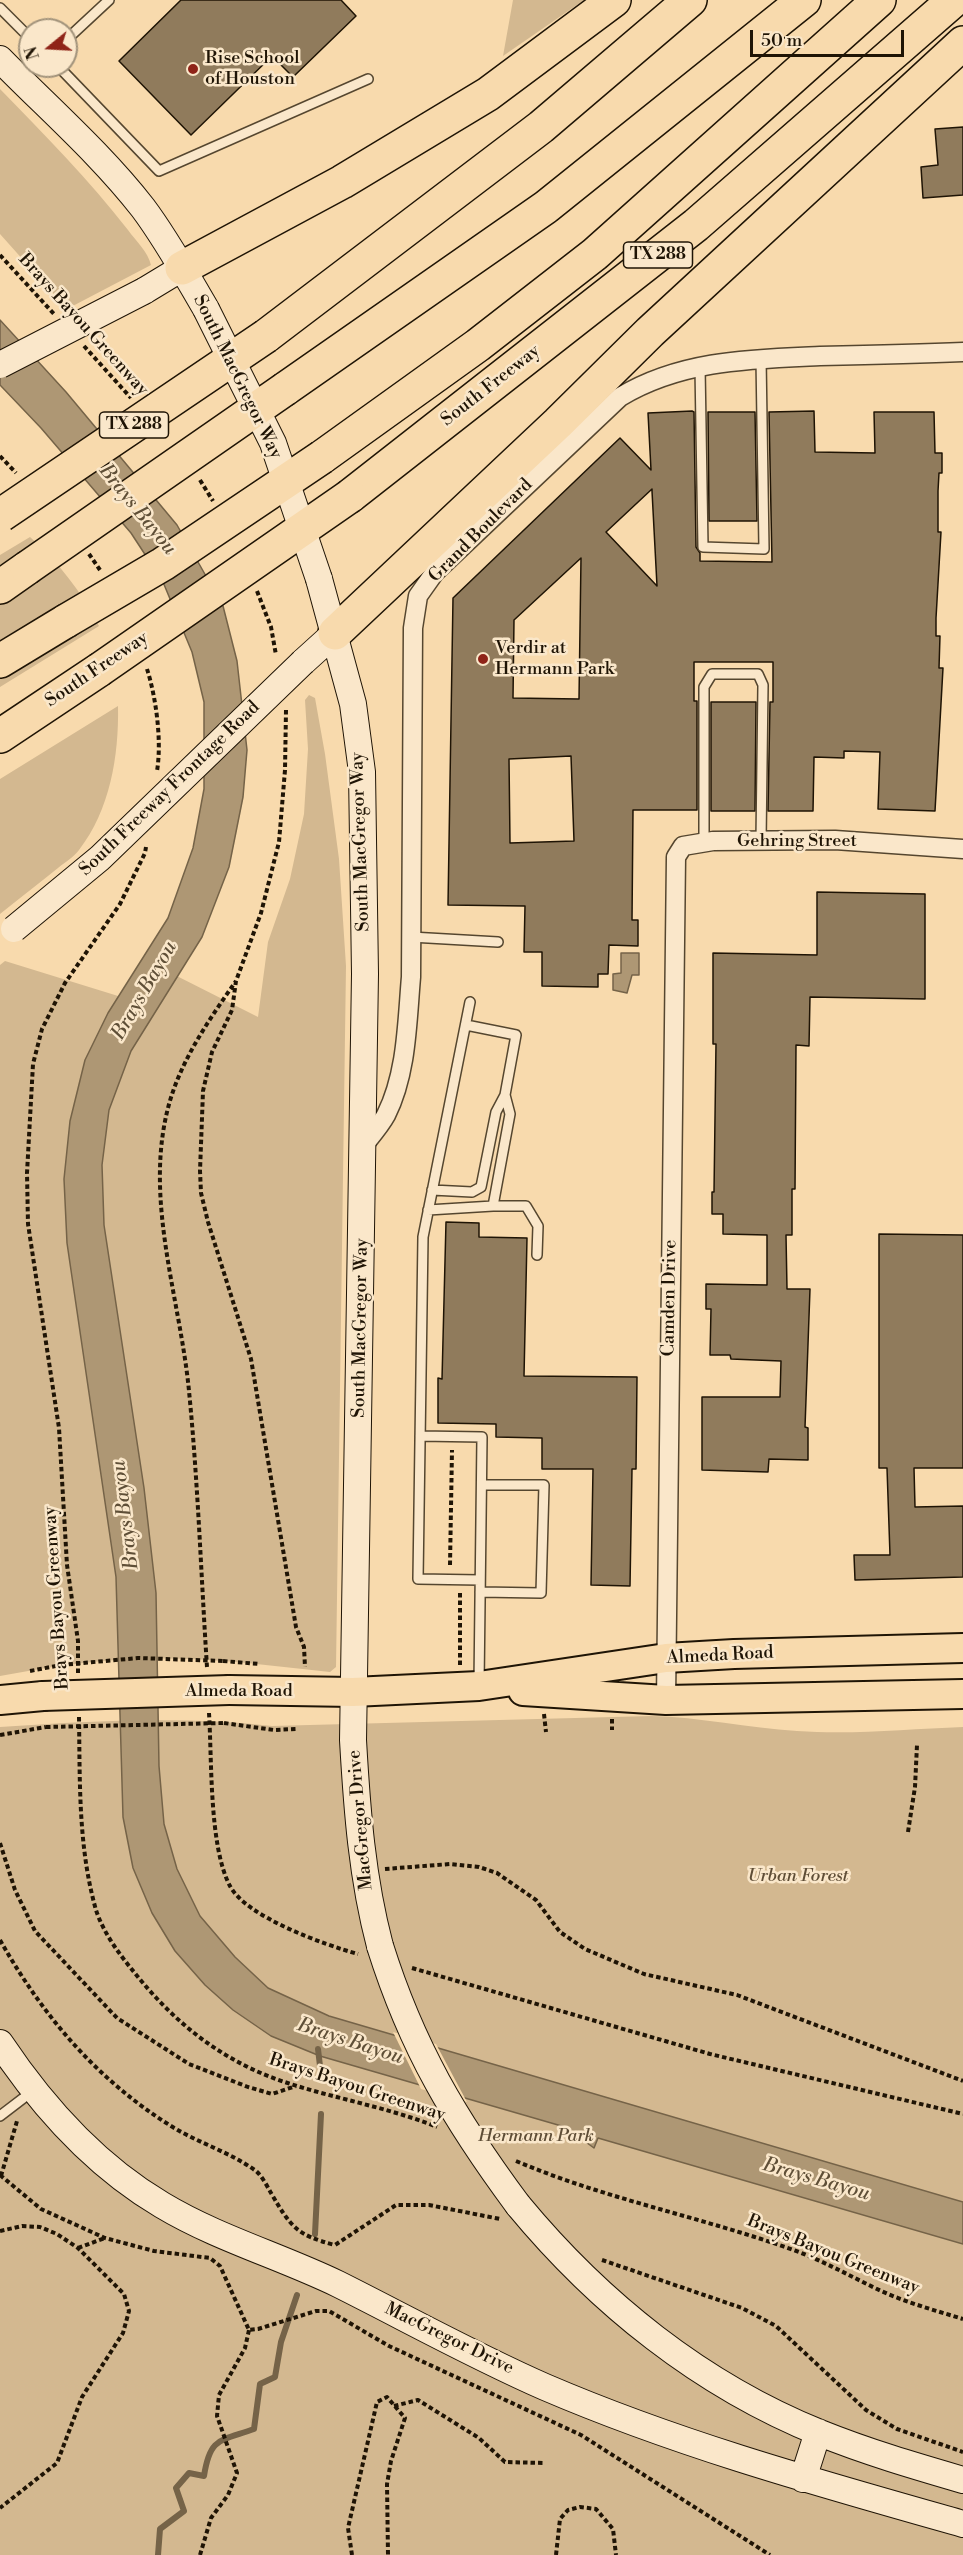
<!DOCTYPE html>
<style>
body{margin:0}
#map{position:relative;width:963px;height:2555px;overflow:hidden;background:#f8daad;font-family:"Libre Bodoni",serif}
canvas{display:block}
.north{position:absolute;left:18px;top:18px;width:60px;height:60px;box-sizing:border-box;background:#fae7ca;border:2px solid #a2937b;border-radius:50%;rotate:252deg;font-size:16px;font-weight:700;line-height:24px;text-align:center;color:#1f1405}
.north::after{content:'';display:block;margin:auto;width:21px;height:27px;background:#8f2418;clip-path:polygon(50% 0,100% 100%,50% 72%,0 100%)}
.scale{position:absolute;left:750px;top:30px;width:154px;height:27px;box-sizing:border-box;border:3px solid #1f1405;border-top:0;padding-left:8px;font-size:18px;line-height:21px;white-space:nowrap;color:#1f1405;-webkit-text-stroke:4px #fae7ca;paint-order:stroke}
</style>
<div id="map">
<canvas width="963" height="2555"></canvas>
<div class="north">N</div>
<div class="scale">50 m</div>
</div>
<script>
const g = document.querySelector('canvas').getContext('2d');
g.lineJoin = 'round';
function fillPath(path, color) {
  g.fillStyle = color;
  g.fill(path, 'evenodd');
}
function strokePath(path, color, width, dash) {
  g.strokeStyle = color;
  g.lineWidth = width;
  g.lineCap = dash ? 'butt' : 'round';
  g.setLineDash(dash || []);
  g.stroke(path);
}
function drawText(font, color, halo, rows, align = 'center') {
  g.font = font + ' "Libre Bodoni",serif';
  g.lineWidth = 5;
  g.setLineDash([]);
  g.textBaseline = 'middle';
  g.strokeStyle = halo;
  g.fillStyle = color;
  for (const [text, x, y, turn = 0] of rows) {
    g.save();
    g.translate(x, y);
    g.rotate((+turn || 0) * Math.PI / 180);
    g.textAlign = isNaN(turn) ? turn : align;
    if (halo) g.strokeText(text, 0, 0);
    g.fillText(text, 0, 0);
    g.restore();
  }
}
fillPath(new Path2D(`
 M 513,0 L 584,0 L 503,56 Z
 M 0,89 C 45,135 89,180 128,230 C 136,241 148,252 151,265 L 67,309 L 0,234 Z
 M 30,537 C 59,563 81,591 99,626 L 0,687 L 0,555 Z
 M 309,695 L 315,698 L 325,754 L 339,859 L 346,966 L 336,1667 L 330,1672 C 267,1665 201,1656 137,1659 C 91,1660 45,1668 0,1676 L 0,965 L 5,961 L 131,1000 L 157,966 L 258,1017 L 268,942 L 290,879 L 304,814 L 308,749 L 305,700 Z
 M 118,706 C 119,756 110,810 79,850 C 74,857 64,863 58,868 C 39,883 19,899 0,914 L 0,779 Z
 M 651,1716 C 700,1717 748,1728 797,1731 C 852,1735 908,1729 963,1727 L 963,2555 L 0,2555 L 0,1727 C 90,1721 183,1716 272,1726 Z`), '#d3b890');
const water = new Path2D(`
 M 0,320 L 66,392 L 177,525 L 223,606 L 237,661 L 247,750 L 243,797 L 229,867 L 202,937 L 131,1051 L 109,1110 L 102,1165 L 104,1225 L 144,1488 L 156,1593 L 159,1766 L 164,1824 L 177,1869 L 200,1916 L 235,1957 L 268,1988 L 329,2016 L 963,2202 L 963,2244 L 598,2138 L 594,2148 L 565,2127 L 320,2056 L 271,2036 L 233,2010 L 205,1985 L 175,1951 L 152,1913 L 133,1868 L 123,1817 L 116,1577 L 67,1243 L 64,1179 L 70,1121 L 85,1060 L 108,1013 L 168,918 L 193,848 L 204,789 L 204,702 L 192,652 L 163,582 L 131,533 L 41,428 L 0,385 Z
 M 621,953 L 639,953 L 639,975 L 632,975 L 627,993 L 613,990 L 613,974 L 621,973 Z`);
fillPath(water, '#ae9774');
strokePath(water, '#756348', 1.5);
fillPath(new Path2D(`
 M 393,2032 L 436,2044 L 467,2102 L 421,2089 Z`), '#f8daad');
strokePath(new Path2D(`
 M 318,2049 L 320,2066
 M 315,2234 L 321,2114
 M 158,2555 L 160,2529 L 184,2511 L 176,2488 L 189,2473 L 204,2476 C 210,2437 220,2441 254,2429 L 260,2384 L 275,2377 L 281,2342 L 297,2295`), '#756348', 6);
const building = new Path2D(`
 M 181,0 L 341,0 L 356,16 L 293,77 L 272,56 L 191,135 L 119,61 Z
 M 963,127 L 963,195 L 923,198 L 921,167 L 938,165 L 935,129 Z
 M 692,411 L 694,412 L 696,547 L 700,553 L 700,561 L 772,562 L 769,412 L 814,411 L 815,452 L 875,453 L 874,412 L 934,412 L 935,453 L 942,453 L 942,473 L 939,473 L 938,491 L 938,532 L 941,532 L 936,618 L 936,636 L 940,636 L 939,668 L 943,668 L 935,811 L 878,809 L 880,752 L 844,751 L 844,758 L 814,757 L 813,811 L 768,811 L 770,702 L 773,702 L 773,662 L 694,662 L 694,701 L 697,701 L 697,810 L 633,810 L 632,920 L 638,920 L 638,946 L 609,945 L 608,974 L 598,974 L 598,987 L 542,986 L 542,952 L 524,952 L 525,906 L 448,905 L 453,598 L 620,438 L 651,470 L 648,413 ZM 652,489 L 652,491 L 657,586 L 606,532 ZM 581,558 L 579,699 L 513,698 L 514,620 ZM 571,756 L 574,841 L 510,843 L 509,759 Z
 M 708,412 L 755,412 L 757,521 L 709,521 Z
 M 711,702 L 756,702 L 755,811 L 711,811 Z
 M 817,892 L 925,894 L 925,999 L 810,997 L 809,1046 L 796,1045 L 795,1189 L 792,1189 L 792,1235 L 786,1235 L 787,1289 L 810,1289 L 805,1427 L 808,1428 L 808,1460 L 769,1459 L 768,1472 L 702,1470 L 702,1397 L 780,1397 L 781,1361 L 731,1359 L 730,1355 L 710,1355 L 711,1309 L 706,1309 L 706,1284 L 767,1285 L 767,1235 L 723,1234 L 723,1214 L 712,1214 L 712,1192 L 714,1192 L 716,1044 L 713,1044 L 713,953 L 817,955 Z
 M 446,1222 L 479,1223 L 479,1237 L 527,1238 L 524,1376 L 637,1377 L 636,1469 L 632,1469 L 630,1586 L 591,1585 L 593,1469 L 542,1469 L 542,1438 L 496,1437 L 496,1424 L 438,1423 L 438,1378 L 442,1379 Z
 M 879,1234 L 963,1235 L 963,1468 L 914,1468 L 915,1507 L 963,1506 L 963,1577 L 855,1580 L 854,1555 L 890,1555 L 887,1468 L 879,1468 Z`);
fillPath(building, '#907b5c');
strokePath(building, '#1f1405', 1.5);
const lane = new Path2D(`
 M 0,8 L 30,38
 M 66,40 L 109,0
 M 58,66 L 159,171 L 368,79
 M 700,367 L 703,547 L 764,549 L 761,358
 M 704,842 L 704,687 L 712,674 L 758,674 L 763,685 L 761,841
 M 411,937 L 498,942
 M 470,1002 L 423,1237 L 418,1579 L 480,1580
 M 432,1190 L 472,1192 L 481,1187 L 496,1112 L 505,1095 L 516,1035 L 466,1025
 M 493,1206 L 526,1206 L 538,1226 L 537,1255
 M 428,1210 L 493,1206 L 510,1114 L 505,1095
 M 420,1436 L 482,1437 L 479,1684
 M 480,1592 L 541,1593 L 544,1485 L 482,1485
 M 0,2116 L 34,2090`);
const street = new Path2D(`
 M 363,1146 C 371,1136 380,1126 386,1115 C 407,1073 407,1023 411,977 L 413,628 L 418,596 L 435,572 L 620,397 C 681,360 751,359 820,356 C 868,355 915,354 963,352
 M 666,1700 L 676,857 L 683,846 L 713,841 L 835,840 L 963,849`);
const secondary = new Path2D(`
 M 0,59 C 48,108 101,154 143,208 C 167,240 186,275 206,309
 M 144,291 L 182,268
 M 319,579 L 353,704 L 362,772 L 365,974 L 353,1740 C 357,1810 362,1878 380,1946
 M 303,662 L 335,633
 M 0,2043 C 42,2106 96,2166 162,2205 C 217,2238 280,2256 338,2284 C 406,2318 474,2356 545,2387 C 680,2445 822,2484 963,2524
 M 518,2205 C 599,2303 701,2385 820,2433 C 867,2452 915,2466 963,2480
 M 803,2479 L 818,2432`);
const primary = new Path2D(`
 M 229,1690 L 353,1692 L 479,1686 L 666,1658 L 734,1654 L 963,1648
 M 523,1691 L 666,1700 L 963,1694
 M 0,1700 L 43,1696`);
const highway = new Path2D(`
 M 182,268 L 342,182 L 488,94 L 614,0
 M 266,336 L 541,127 L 690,0
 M 285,389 L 546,207 L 804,0
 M 322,457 L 478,345 L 595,254 L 879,0
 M 350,496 L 696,225 L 954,0
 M 0,587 L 27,568
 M 335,633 L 558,423 L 650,332 L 963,43
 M 0,661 L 66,621
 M 0,736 L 99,670`);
strokePath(lane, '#55462f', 12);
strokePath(street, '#55462f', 21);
strokePath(secondary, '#1f1405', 28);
strokePath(primary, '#1f1405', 32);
strokePath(highway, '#1f1405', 36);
strokePath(new Path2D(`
 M 0,255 L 54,314
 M 84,346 L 131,398
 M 0,456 L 16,473
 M 200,480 L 213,501
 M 89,554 L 100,570
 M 257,591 L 271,627 L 276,655
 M 147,669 C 156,697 162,741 157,771
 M 286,710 L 285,770 L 279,842 L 261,913 L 236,981 L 232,1010 L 212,1052 L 203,1091 L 200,1171 L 201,1193 L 208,1222 L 251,1359 L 296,1627 L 304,1647 L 305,1667
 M 450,1565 L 452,1450
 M 223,1661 L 259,1664
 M 460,1665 L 460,1592
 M 207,1667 C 201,1575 198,1482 189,1391 C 180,1298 144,1201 168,1108 C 180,1061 209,1020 236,981
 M 30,1671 L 61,1665
 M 78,1673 L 78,1641 L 67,1565 L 59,1428 L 28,1224 L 27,1173 L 33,1064 L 42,1029 L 65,983 L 120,904 L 145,853 L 146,847
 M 209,1713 C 212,1760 209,1847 230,1886 C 246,1917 325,1945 358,1954
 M 544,1714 L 546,1732
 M 79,1717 C 80,1781 78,1847 96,1910 C 103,1932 119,1954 134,1972 C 172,2020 218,2058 276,2079 C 329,2098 385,2106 437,2127
 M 612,1719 L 612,1730
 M 224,1723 L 274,1730 L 296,1729
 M 0,1735 L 46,1727
 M 908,1832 L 915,1787 L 917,1745
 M 0,1843 L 15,1890 L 35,1931 L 117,2018 L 189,2064 L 248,2087 L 272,2094 L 296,2086
 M 385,1869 L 450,1864 L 479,1867 L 497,1873 L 536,1900 L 560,1932 L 585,1949 L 644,1974 L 737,1995 L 963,2081
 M 0,1940 C 43,2016 96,2079 171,2126 C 198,2143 230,2152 256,2171 C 262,2176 267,2186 271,2193 C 291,2227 296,2235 335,2245 L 396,2205 L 429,2205 L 500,2219
 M 412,1968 L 710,2054 L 963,2114
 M 516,2161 C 603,2198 696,2216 785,2247 C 818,2258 846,2274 877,2289 C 904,2302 934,2310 963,2319
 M 0,2175 L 41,2209 L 105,2238 L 154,2251 L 210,2258 L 220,2266 L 249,2330 L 258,2329 L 316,2311 L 329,2311 L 389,2346 L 581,2435 L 770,2555
 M 1,2176 L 17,2121
 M 0,2231 L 22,2226 L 40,2227 L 57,2234 L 78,2248 L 124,2294 L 129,2311 L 123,2333 L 82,2397 L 57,2463 L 0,2508
 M 78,2248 L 105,2238
 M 602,2260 L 742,2308 L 776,2326 L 866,2410 L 897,2429 L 963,2452
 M 394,2406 L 418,2400 L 479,2438 L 505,2462 L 543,2463
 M 200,2555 L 211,2518 L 228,2495 L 237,2473 L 217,2416 L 219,2395 L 245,2348 L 249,2330
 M 352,2555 L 348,2528 L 377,2402 L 387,2397 L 405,2418 L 391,2461 L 387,2484 L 388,2555
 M 556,2555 L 560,2519 L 568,2510 L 580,2507 L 596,2509 L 613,2529 L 616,2555`), '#1f1405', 4, [4.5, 3]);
strokePath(lane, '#fae7ca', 9);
strokePath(street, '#fae7ca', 18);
strokePath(secondary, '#fae7ca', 26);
strokePath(primary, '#f8daad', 28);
strokePath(highway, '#f8daad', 33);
const secondaryBridge = new Path2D(`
 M 206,309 L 273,443 L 319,579
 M 0,365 L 144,291
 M 14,929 L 100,858 L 303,662
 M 380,1946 C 412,2048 455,2120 518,2205`);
const primaryBridge = new Path2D(`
 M 43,1696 L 229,1690`);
const highwayBridge = new Path2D(`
 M 1,515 L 266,336
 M 27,568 L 285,389
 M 66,621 L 163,564 L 322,457
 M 99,670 L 350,496`);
strokePath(secondaryBridge, '#1f1405', 28, []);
strokePath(primaryBridge, '#1f1405', 32, []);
strokePath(highwayBridge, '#1f1405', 36, []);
strokePath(new Path2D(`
 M 61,1665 L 138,1658 L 223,1661
 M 46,1727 L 224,1723`), '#1f1405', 4, [4.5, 3]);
strokePath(secondaryBridge, '#fae7ca', 26);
strokePath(primaryBridge, '#f8daad', 28);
strokePath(highwayBridge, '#f8daad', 33);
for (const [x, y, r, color] of [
 [193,69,6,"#8f2418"],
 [483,659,6,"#8f2418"]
]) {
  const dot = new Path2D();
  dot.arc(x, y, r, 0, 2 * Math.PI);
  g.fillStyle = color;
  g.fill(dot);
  strokePath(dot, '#fae7ca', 2);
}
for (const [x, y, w] of [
 [658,255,69],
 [134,425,69]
]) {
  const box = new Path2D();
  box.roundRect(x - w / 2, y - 13, w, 26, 4.5);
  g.fillStyle = '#fae7ca';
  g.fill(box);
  strokePath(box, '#1f1405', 1.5);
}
drawText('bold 16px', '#1f1405', null, [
 ["TX 288",658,255],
 ["TX 288",134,425]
]);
drawText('18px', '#1f1405', '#fae7ca', [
 ["Rise School",205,59],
 ["of Houston",205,80],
 ["Verdir at",495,649],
 ["Hermann Park",495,670]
], 'left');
drawText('18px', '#1f1405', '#fae7ca', [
 ["Brays Bayou Greenway",83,325,48],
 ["South MacGregor Way",237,377,64],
 ["South Freeway",491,386,-38],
 ["Grand Boulevard",481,531,-45],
 ["South Freeway",97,670,-34],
 ["South Freeway Frontage Road",170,789,-44],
 ["South MacGregor Way",361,842,-92],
 ["Gehring Street",797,842],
 ["Camden Drive",670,1298,-89],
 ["South MacGregor Way",361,1328,-89],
 ["Brays Bayou Greenway",57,1598,-94],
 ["Almeda Road",720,1656,-3],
 ["Almeda Road",239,1692],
 ["MacGregor Drive",361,1820,-95],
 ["Brays Bayou Greenway",357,2088,18],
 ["Brays Bayou Greenway",833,2255,22],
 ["MacGregor Drive",449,2339,26]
]);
drawText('italic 18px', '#5e4d36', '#fae7ca', [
 ["Urban Forest",798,1877],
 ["Hermann Park",536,2137]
]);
drawText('italic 20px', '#5f4f37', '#fae7ca', [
 ["Brays Bayou",137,510,51],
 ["Brays Bayou",145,991,-60],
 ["Brays Bayou",126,1515,-97],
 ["Brays Bayou",350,2042,18],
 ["Brays Bayou",816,2180,16]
]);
</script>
